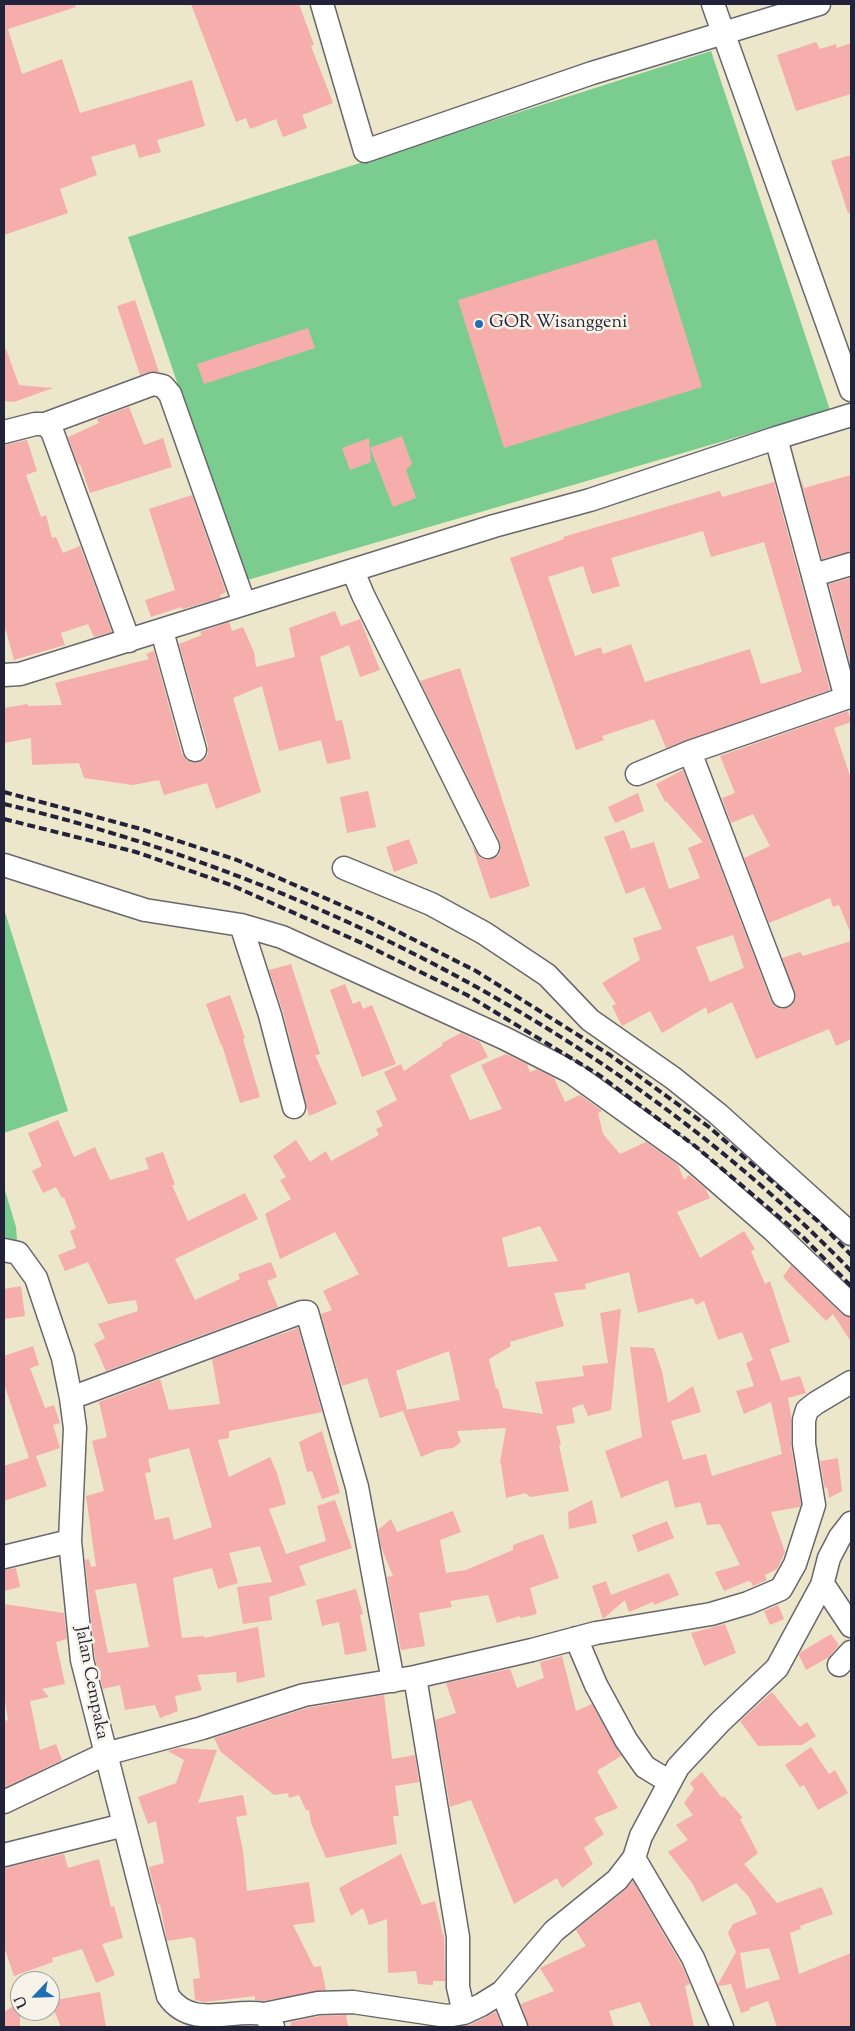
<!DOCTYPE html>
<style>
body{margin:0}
#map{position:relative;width:855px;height:2031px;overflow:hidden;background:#ece6ca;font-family:"Sorts Mill Goudy",serif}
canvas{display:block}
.frame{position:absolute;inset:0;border:5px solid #22223b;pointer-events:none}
.north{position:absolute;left:10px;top:1971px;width:50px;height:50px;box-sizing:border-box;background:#f7f3e8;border:1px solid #a29fa3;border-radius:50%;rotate:246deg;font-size:14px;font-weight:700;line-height:20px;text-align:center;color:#22223b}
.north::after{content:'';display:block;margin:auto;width:18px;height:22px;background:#1f6fb2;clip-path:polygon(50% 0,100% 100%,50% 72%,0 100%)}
</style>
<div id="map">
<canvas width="855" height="2031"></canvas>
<div class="frame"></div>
<div class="north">U</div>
</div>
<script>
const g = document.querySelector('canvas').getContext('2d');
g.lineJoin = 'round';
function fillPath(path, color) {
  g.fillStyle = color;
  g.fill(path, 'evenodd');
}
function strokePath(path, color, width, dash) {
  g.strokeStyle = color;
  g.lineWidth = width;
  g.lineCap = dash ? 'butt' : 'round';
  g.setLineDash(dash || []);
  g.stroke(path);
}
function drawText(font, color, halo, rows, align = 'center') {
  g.font = font + ' "Sorts Mill Goudy",serif';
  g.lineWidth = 5;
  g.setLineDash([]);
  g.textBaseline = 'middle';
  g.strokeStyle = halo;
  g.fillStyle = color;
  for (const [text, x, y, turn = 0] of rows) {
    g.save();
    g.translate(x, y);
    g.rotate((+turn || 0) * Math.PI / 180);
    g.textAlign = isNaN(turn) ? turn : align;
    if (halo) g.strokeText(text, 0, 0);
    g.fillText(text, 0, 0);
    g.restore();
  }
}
fillPath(new Path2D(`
 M 711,51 L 830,410 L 244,581 L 128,237 Z
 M 4,909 L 68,1111 L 4,1133 Z
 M 4,1187 L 16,1227 L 18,1253 L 4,1250 Z`), '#7bcd8f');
fillPath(new Path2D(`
 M 4,4 L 75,4 L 76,7 L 8,29 L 22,74 L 62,59 L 80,113 L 192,80 L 205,126 L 157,140 L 161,152 L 139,158 L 135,144 L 91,157 L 97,175 L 60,189 L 68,213 L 4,235 Z
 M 191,4 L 299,4 L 314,45 L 311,46 L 333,103 L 302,115 L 307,128 L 283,137 L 276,119 L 250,129 L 246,118 L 236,122 Z
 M 816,42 L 820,49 L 836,44 L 837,48 L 851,43 L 851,94 L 796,111 L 777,55 Z
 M 851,155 L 851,212 L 848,213 L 831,161 Z
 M 656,239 L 702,387 L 504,448 L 458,300 Z
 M 135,300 L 159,372 L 149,372 L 140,375 L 117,306 Z
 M 308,328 L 315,348 L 204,384 L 197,364 Z
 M 4,349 L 6,349 L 19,385 L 53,388 L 14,402 L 4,401 Z
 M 129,407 L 144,445 L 163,438 L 172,467 L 90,493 L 80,464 L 78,465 L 68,437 L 99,423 L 97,419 Z
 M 402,436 L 412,464 L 406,470 L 416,498 L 393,507 L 370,448 Z
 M 369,438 L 371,462 L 350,470 L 342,448 Z
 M 27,440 L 37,471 L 26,475 L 41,517 L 46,515 L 52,538 L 56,537 L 63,553 L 80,546 L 112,632 L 94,637 L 88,624 L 61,633 L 65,645 L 14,660 L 4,624 L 4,445 Z
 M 799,474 L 804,488 L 851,475 L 851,551 L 822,559 Z
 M 774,482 L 830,690 L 666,748 L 654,719 L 602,736 L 604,740 L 576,750 L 510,558 L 564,539 L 563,537 L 720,491 L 722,497 ZM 703,531 L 711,557 L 764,542 L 802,672 L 761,684 L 750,649 L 645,682 L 631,644 L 603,654 L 601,647 L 575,656 L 548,577 L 583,566 L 592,594 L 620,586 L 611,558 Z
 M 192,495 L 226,592 L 220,595 L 221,598 L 183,609 L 181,607 L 151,617 L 145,600 L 175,590 L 149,509 Z
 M 851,578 L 851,667 L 829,584 Z
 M 335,611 L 341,626 L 360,619 L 380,670 L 360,677 L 349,645 L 320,657 L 336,721 L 342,720 L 351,759 L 327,764 L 321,740 L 279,751 L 262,686 L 233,698 L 261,792 L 216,809 L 207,783 L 164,795 L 159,780 L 133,785 L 84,778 L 79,763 L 32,765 L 31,738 L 4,743 L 4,708 L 28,704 L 28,706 L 62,705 L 55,683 L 149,659 L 146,654 L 154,651 L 182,754 L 186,759 L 191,763 L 199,762 L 205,759 L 208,754 L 208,746 L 179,644 L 202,635 L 200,632 L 229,622 L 232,631 L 243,627 L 254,652 L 256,667 L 295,657 L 289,628 Z
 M 460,668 L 530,886 L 490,899 L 472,845 L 480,858 L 488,860 L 494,858 L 499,855 L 501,848 L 500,842 L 420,681 Z
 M 848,711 L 851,722 L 834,728 L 851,779 L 851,934 L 839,905 L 833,907 L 830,898 L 769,923 L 744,858 L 770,846 L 753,814 L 731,823 L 722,798 L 735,793 L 720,756 Z
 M 683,770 L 771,1001 L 774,1006 L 781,1009 L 788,1008 L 793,1004 L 796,998 L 782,958 L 800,952 L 803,956 L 851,941 L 851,1039 L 836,1046 L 829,1029 L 756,1059 L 732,1002 L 708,1014 L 706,1007 L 662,1033 L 650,1011 L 622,1026 L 612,1006 L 616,1004 L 602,983 L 640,960 L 633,938 L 662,929 L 644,887 L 626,894 L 604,837 L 624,830 L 631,849 L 654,842 L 669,889 L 700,878 L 688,848 L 703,842 L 666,801 L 665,802 L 656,784 ZM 733,935 L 744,968 L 710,982 L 696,947 Z
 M 368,791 L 376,827 L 347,833 L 340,797 Z
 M 638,793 L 644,811 L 615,823 L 608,807 Z
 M 409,839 L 418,863 L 394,872 L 386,847 Z
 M 291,964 L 320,1054 L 315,1055 L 337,1104 L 309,1116 L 283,1012 L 269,970 Z
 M 345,984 L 353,1004 L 360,1001 L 363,1009 L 372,1005 L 396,1064 L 362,1077 L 330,990 Z
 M 230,995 L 245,1038 L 243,1039 L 260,1097 L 240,1103 L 222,1045 L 221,1045 L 206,1004 Z
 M 461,1033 L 480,1042 L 488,1057 L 450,1075 L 470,1120 L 502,1109 L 481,1065 L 506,1054 L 527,1064 L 530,1072 L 537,1069 L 554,1078 L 565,1102 L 580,1095 L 601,1110 L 602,1111 L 598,1113 L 603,1134 L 620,1154 L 646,1142 L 678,1165 L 684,1180 L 689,1175 L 705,1188 L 710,1198 L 677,1212 L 700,1258 L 744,1231 L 755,1249 L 751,1251 L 765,1284 L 770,1281 L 790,1342 L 770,1349 L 781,1381 L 800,1376 L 806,1393 L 788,1398 L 791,1416 L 791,1446 L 801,1504 L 800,1507 L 771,1512 L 785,1552 L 777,1569 L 765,1575 L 767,1580 L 753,1586 L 751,1582 L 748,1581 L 724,1591 L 715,1572 L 740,1565 L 720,1524 L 707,1525 L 700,1502 L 675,1508 L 668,1480 L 621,1498 L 605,1451 L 642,1437 L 630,1347 L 654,1348 L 662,1371 L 668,1403 L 693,1386 L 701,1412 L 671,1421 L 683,1460 L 706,1454 L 712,1476 L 782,1454 L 771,1402 L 744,1414 L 736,1391 L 754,1386 L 746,1363 L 753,1360 L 742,1332 L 718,1340 L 704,1301 L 696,1305 L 693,1298 L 638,1313 L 629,1272 L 585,1284 L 586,1289 L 554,1293 L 564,1326 L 510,1342 L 511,1346 L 489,1359 L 496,1389 L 498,1388 L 503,1408 L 543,1414 L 535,1382 L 584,1376 L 582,1366 L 608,1363 L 600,1313 L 621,1309 L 611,1410 L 588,1416 L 583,1404 L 572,1408 L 575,1423 L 556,1426 L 561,1444 L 559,1445 L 569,1491 L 530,1497 L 526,1493 L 506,1498 L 501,1464 L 500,1462 L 506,1428 L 457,1431 L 461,1442 L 453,1448 L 437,1450 L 421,1457 L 403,1411 L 380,1418 L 367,1378 L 342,1386 L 321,1314 L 332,1310 L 323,1291 L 359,1274 L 335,1232 L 280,1259 L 265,1214 L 291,1199 L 280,1180 L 286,1177 L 273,1156 L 296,1140 L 310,1162 L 326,1151 L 331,1161 L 379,1135 L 376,1129 L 383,1126 L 376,1111 L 397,1100 L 384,1072 L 401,1064 L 404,1071 L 443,1045 L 442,1043 ZM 540,1226 L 558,1261 L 508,1267 L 502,1238 ZM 449,1351 L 460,1400 L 406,1410 L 407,1409 L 396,1371 Z
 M 58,1120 L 74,1157 L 95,1147 L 110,1180 L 149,1169 L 145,1158 L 163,1152 L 175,1185 L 172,1185 L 188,1221 L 245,1193 L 258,1219 L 175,1259 L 195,1300 L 240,1279 L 238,1274 L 271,1262 L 277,1277 L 267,1281 L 278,1307 L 106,1371 L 94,1344 L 105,1338 L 98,1324 L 138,1311 L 136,1300 L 108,1304 L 88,1262 L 65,1271 L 58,1255 L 76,1248 L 70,1231 L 76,1228 L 64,1197 L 62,1198 L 56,1187 L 43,1193 L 32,1171 L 42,1166 L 28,1133 Z
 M 791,1265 L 842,1314 L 851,1318 L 851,1342 L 833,1314 L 826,1321 L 783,1277 Z
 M 21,1286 L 25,1316 L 4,1319 L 4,1289 Z
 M 298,1328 L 322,1412 L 229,1431 L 229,1438 L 218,1440 L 229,1477 L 270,1457 L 277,1473 L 286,1504 L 269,1509 L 286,1554 L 326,1541 L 317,1506 L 335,1500 L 352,1548 L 299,1566 L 306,1585 L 269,1597 L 272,1620 L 243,1624 L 237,1587 L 272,1582 L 260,1546 L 229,1553 L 238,1583 L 218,1589 L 212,1568 L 173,1578 L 182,1638 L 204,1636 L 204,1638 L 258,1627 L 265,1677 L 237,1683 L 236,1672 L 197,1675 L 202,1690 L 175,1696 L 178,1711 L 160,1718 L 155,1705 L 125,1710 L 120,1685 L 103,1689 L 95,1658 L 85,1560 L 89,1559 L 91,1567 L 96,1566 L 86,1496 L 104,1491 L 92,1441 L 107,1437 L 99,1402 L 160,1379 L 169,1410 L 220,1404 L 212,1359 ZM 189,1448 L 212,1527 L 174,1540 L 169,1517 L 155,1520 L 145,1473 L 151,1472 L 148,1459 ZM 136,1583 L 149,1647 L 108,1653 L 95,1590 Z
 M 33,1346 L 39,1365 L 30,1368 L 45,1408 L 54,1405 L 60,1423 L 53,1425 L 60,1448 L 36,1456 L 47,1486 L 4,1501 L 4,1466 L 29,1458 L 4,1384 L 4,1356 Z
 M 322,1431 L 340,1493 L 322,1499 L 312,1471 L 307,1472 L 299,1442 Z
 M 838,1458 L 842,1491 L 829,1498 L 827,1487 L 825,1489 L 820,1461 Z
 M 592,1500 L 597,1523 L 569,1529 L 568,1512 Z
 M 453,1511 L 461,1532 L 440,1540 L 446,1573 L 466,1570 L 513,1550 L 513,1545 L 543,1534 L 559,1578 L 530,1588 L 537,1614 L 520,1618 L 520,1616 L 497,1623 L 488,1595 L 450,1601 L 452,1607 L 419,1613 L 425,1646 L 401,1650 L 387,1577 L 393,1576 L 381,1547 L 378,1530 L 391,1519 L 397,1532 Z
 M 667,1521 L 674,1538 L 638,1552 L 632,1535 Z
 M 16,1568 L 20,1587 L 4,1591 L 4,1570 Z
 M 669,1573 L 679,1595 L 654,1605 L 653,1602 L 629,1612 L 625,1600 L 603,1619 L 592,1586 L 606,1581 L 611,1595 Z
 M 356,1589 L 363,1614 L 360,1615 L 367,1651 L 345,1655 L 339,1622 L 322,1626 L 316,1600 Z
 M 4,1604 L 64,1613 L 67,1639 L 56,1642 L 65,1684 L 42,1689 L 49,1697 L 30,1701 L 40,1750 L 56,1744 L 62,1760 L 4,1788 L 4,1721 L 8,1720 L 4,1695 Z
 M 778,1605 L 784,1619 L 770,1625 L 764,1611 Z
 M 725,1624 L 736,1653 L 704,1666 L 691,1633 Z
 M 831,1634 L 839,1645 L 829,1657 L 806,1670 L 799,1655 L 801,1652 Z
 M 562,1656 L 576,1711 L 592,1704 L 621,1756 L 597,1771 L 618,1808 L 594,1818 L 604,1834 L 584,1848 L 593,1864 L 562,1888 L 557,1878 L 514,1904 L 471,1800 L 450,1807 L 435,1720 L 456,1713 L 446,1683 L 510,1669 L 517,1688 L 544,1678 L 540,1662 Z
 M 772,1692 L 800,1727 L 807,1722 L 816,1736 L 802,1745 L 758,1746 L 740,1721 Z
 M 384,1695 L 392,1759 L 415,1755 L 419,1782 L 395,1786 L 399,1816 L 393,1816 L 397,1844 L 326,1858 L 311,1823 L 309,1810 L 306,1810 L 299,1795 L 289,1798 L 288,1793 L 274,1795 L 221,1752 L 214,1738 L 307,1708 Z
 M 811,1747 L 829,1774 L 835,1770 L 848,1793 L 818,1810 L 804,1785 L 800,1787 L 785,1765 Z
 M 178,1748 L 217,1750 L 198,1803 L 243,1795 L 247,1815 L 236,1817 L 243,1851 L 247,1891 L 309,1882 L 315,1922 L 293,1925 L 314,1967 L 321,1966 L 326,1990 L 263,2001 L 255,2000 L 255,1996 L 205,2002 L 195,2000 L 193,1979 L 200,1978 L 195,1939 L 193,1939 L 192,1937 L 167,1941 L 160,1904 L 158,1904 L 149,1867 L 164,1863 L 156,1821 L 148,1824 L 138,1797 L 176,1783 L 184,1760 L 168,1751 Z
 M 702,1772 L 722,1798 L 724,1796 L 743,1818 L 740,1819 L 758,1853 L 744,1864 L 777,1903 L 822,1887 L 833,1914 L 800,1926 L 801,1929 L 790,1933 L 799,1974 L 851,1953 L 851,2027 L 777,2027 L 768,2001 L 749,2008 L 750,2010 L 741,2013 L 731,1984 L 719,1986 L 718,1984 L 736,1952 L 728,1933 L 733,1924 L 757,1914 L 749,1897 L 736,1883 L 702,1902 L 692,1883 L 668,1852 L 688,1840 L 676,1825 L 693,1815 L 684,1803 L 694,1789 L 690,1783 ZM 769,1948 L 780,1979 L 746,1989 L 740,1953 Z
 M 64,1854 L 68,1868 L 99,1859 L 111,1907 L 114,1906 L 123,1938 L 102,1944 L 115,1975 L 96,1983 L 82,1949 L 52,1958 L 53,1962 L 14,1976 L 4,1947 L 4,1868 Z
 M 401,1854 L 422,1905 L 435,1901 L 443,1935 L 444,1934 L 445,1981 L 433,1981 L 433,1985 L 418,1984 L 416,1971 L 388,1973 L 387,1919 L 369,1925 L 363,1908 L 351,1916 L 339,1888 Z
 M 633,1881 L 681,1964 L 690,1984 L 685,1986 L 694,2027 L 651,2027 L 640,2002 L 609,2011 L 614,2027 L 529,2027 L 521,2004 L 554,1991 L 540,1968 L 586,1946 L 576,1930 L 625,1890 Z
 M 100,1992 L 106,2027 L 61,2027 L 50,2001 Z
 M 20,2002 L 20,2027 L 4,2027 L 4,2012 Z
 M 496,2012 L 502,2027 L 461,2027 L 470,2025 Z
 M 346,2015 L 348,2027 L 291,2027 L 291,2022 L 320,2016 Z`), '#f5aeab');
const minor = new Path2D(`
 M 322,4 L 365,151 L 592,73 L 819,4
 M 713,4 L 851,390
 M 45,424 L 153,384 L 163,386 L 170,394 L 244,603
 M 4,432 L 35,424 L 45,424 L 52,431 L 129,641
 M 776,438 L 844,691 L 851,689
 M 353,571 L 363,595 L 488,847
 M 814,575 L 851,564
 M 162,631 L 195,750
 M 4,675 L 20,674 L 494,526 L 590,500 L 776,438 L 851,415
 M 690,752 L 783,996
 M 637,774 L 690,752 L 846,698 L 844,691
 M 4,865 L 145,910 L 241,925 L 282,937 L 504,1038 L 571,1072 L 688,1156 L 774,1231 L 851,1305
 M 344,868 L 431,904 L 484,933 L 547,975 L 590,1020 L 673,1078 L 718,1114 L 851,1234
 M 241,925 L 270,1015 L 294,1107
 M 4,1250 L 18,1253 L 36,1278 L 63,1358 L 71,1398 L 75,1428 L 70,1541 L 82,1660 L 168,1996 C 192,2030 230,2008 264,2014 L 273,2027
 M 71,1398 L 302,1312 L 307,1312 L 357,1487 L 393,1681
 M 4,1557 L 70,1541
 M 823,1584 L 851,1626
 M 576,1638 L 596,1685 L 626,1740 L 645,1767 L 670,1782
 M 839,1665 L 851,1652
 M 415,1677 L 458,1937 L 458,1987 L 464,2013
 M 4,1802 L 105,1754 L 202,1728 L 304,1695 L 415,1677 L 532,1650 L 596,1633 L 711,1614 L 748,1603 L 781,1589 L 795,1564 L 814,1505 L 804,1444 L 804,1420 L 807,1410 L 816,1403 L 851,1382
 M 4,1855 L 124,1825
 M 634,1858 L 693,1958 L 722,2027
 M 502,1992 L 516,2027
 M 264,2014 L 318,2003 L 353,2002 L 447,2016 L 464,2013 L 481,2005 L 502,1992 L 554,1931 L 617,1880 L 634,1858 L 641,1836 L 678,1767 L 720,1722 L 777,1668 L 822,1585 L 829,1558 L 840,1537 L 851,1523`);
strokePath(minor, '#69676d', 25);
strokePath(minor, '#fff', 22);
strokePath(new Path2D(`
 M 4,792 L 141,829 L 237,860 L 371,918 L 476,971 L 610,1055 L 709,1127 L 820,1223 L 851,1255
 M 4,804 C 316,878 627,1039 851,1271
 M 4,819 L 136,852 L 231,885 L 364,944 L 467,995 L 599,1075 L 695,1146 L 804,1238 L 851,1286`), '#22223b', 4, [8, 4]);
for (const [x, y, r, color] of [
 [479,324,5,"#1f6fb2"]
]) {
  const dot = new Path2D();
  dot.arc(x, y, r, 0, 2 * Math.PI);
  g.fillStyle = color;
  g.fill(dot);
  strokePath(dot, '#f7f3e8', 2);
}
drawText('18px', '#22223b', '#f7f3e8', [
 ["GOR Wisanggeni",489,324]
], 'left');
drawText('18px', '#22223b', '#f7f3e8', [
 ["Jalan Cempaka",90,1683,79]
]);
</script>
